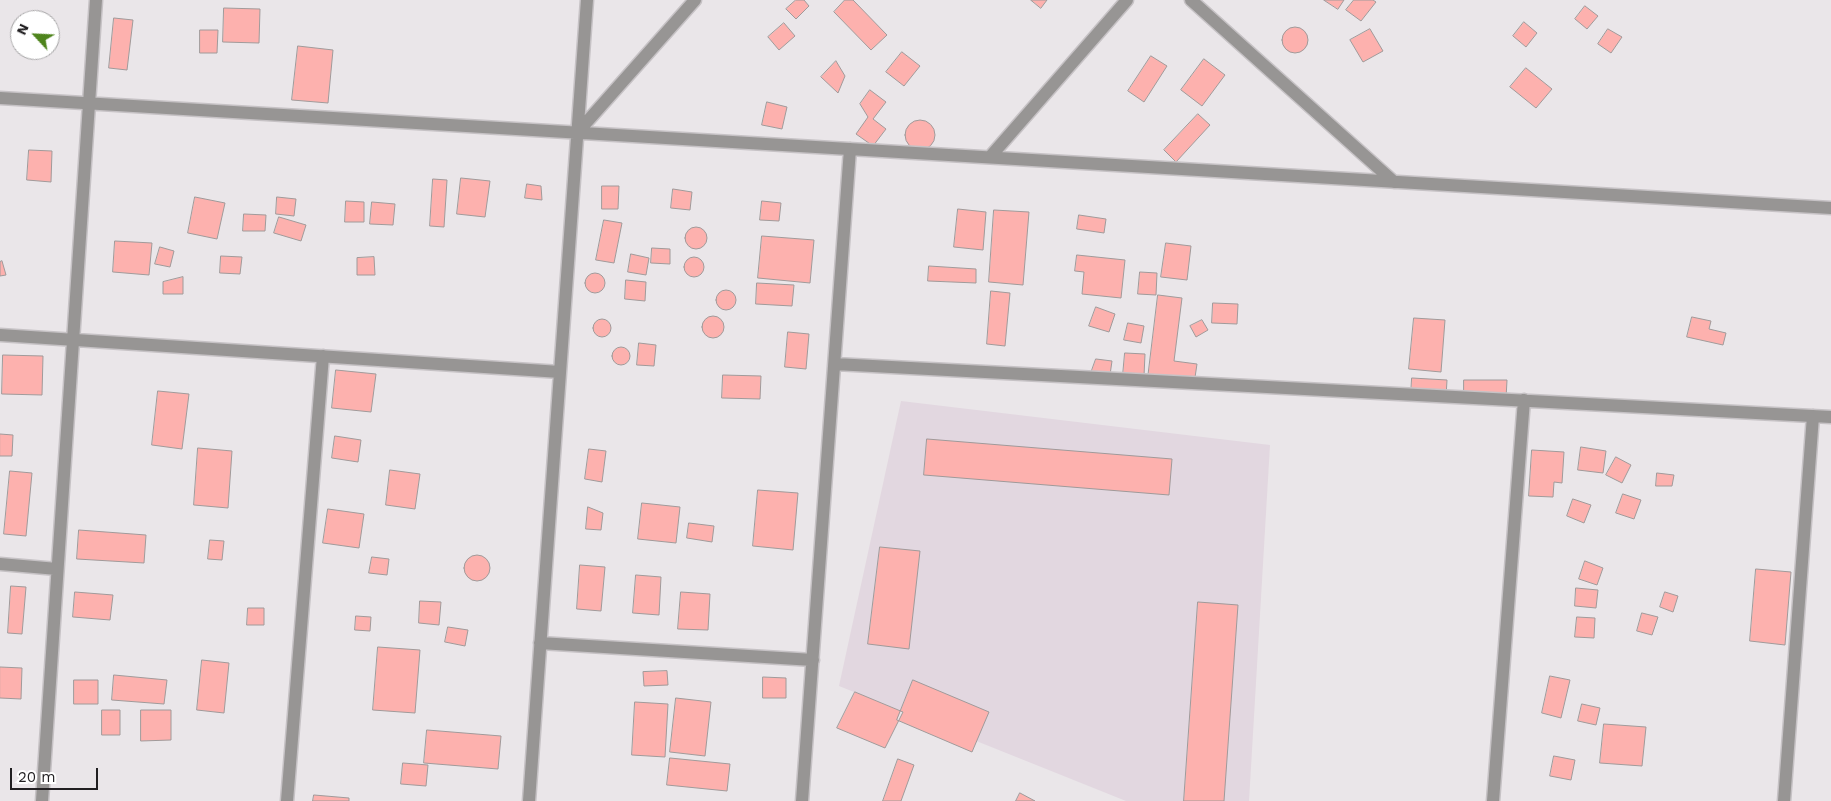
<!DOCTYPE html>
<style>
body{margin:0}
#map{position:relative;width:1831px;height:801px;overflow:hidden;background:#eae6e9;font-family:"Work Sans",sans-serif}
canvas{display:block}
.north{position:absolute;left:10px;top:10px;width:50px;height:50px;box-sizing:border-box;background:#fff;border:1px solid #a6a5a6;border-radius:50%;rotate:295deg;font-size:14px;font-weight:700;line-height:20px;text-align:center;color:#211f21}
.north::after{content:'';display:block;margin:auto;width:18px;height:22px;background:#4e841c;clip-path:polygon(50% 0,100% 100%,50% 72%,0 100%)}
.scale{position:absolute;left:10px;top:768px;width:88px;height:22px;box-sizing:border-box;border:2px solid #211f21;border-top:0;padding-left:6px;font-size:15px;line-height:18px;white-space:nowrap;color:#211f21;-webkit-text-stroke:4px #fff;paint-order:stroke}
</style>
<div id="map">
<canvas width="1831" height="801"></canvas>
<div class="north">N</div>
<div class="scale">20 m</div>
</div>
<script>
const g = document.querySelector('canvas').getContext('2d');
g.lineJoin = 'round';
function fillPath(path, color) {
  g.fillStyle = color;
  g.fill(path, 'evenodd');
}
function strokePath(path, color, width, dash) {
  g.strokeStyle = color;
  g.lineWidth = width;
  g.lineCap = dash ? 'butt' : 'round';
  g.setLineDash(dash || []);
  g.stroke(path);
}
fillPath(new Path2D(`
 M 901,401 L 1270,445 L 1249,801 L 1126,801 L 839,686 Z`), '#e2d7e0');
const building = new Path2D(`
 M 796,0 L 804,0 L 809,6 L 796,19 L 786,9 Z
 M 845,0 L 853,0 L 887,35 L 871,50 L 834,12 Z
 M 1031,0 L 1047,0 L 1041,8 Z
 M 1324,0 L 1344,0 L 1338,9 Z
 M 1354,0 L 1373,0 L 1376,2 L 1361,21 L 1346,10 Z
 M 1585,6 L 1598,16 L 1587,29 L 1575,19 Z
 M 224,8 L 260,9 L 259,43 L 223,42 Z
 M 114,18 L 133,20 L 127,70 L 109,68 Z
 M 1524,22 L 1537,33 L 1526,47 L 1513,36 Z
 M 784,23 L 795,36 L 779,50 L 768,37 Z
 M1282 40a13 13 0 1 1 26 0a13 13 0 1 1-26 0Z
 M 1370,29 L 1383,51 L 1363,62 L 1350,40 Z
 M 1608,29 L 1622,37 L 1611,53 L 1598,44 Z
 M 200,30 L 218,30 L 217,53 L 200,53 Z
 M 298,46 L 333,50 L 328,103 L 292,100 Z
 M 902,52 L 920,66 L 904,86 L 886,72 Z
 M 1151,56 L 1167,66 L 1144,102 L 1128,91 Z
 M 1204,59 L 1225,75 L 1202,106 L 1181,90 Z
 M 836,61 L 845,76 L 838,93 L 821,77 Z
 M 1526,68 L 1552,89 L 1536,108 L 1510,87 Z
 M 870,90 L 886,102 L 873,119 L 886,129 L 873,146 L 856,134 L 868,117 L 860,104 Z
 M 767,102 L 787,107 L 782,129 L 762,125 Z
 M 1198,114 L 1210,125 L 1176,162 L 1164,150 Z
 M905 135a15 15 0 1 1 30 0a15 15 0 1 1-30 0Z
 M 29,150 L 52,151 L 51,182 L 27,180 Z
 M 461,178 L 490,181 L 485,217 L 457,214 Z
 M 433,179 L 447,180 L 444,227 L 430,226 Z
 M 527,184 L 541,186 L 542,200 L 525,198 Z
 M 602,186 L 619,186 L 618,209 L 602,209 Z
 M 673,189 L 692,192 L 690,210 L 671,208 Z
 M 195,197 L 225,203 L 217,239 L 188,233 Z
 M 277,197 L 296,199 L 294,216 L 276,214 Z
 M 346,201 L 364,202 L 364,222 L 345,222 Z
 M 762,201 L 781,203 L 779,221 L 760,220 Z
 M 372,202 L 395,204 L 393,225 L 370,224 Z
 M 958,209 L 986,212 L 983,250 L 954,247 Z
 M 994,210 L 1029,212 L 1023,285 L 989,282 Z
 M 244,214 L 266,215 L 265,231 L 243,231 Z
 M 1079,215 L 1106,219 L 1104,233 L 1077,229 Z
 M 279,217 L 306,225 L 301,241 L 274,233 Z
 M 604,220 L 622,223 L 614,263 L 596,260 Z
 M685 238a11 11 0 1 1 22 0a11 11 0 1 1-22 0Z
 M 762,236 L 814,240 L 810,283 L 758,278 Z
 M 115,241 L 152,243 L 149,275 L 113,272 Z
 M 1166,243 L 1191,246 L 1187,280 L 1161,277 Z
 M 160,247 L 174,251 L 170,267 L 155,264 Z
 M 652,248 L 670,249 L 670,264 L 651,263 Z
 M 631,254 L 649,258 L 646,275 L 628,272 Z
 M 1077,255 L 1125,260 L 1121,298 L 1082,294 L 1084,272 L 1075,271 Z
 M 221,256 L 242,257 L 240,274 L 220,273 Z
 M684 267a10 10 0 1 1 20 0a10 10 0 1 1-20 0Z
 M 374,257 L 375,275 L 357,275 L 357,258 Z
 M 2,261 L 6,275 L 0,276 L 0,262 Z
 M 929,266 L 976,269 L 976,283 L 928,281 Z
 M 1140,272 L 1157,273 L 1156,295 L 1138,294 Z
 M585 283a10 10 0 1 1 20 0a10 10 0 1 1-20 0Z
 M 183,277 L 183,294 L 163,294 L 163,282 Z
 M 626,280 L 646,282 L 645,301 L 625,299 Z
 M 757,283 L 794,285 L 792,306 L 756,304 Z
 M716 300a10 10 0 1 1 20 0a10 10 0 1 1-20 0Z
 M 991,291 L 1010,293 L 1005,346 L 987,344 Z
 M 1158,295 L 1182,298 L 1174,361 L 1197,364 L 1194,384 L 1148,378 Z
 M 1213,303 L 1238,304 L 1237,324 L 1212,323 Z
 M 1096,307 L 1115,314 L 1109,332 L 1089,326 Z
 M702 327a11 11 0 1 1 22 0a11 11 0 1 1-22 0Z
 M 1692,317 L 1711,321 L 1709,329 L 1726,333 L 1723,345 L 1687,337 Z
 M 1414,318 L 1445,320 L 1441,372 L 1409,369 Z
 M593 328a9 9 0 1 1 18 0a9 9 0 1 1-18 0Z
 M 1202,320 L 1208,330 L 1196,337 L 1190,326 Z
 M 1128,323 L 1144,326 L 1141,343 L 1124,340 Z
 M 788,332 L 809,334 L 806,369 L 785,367 Z
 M 639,343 L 656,345 L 654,366 L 637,365 Z
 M612 356a9 9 0 1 1 18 0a9 9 0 1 1-18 0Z
 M 1125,353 L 1145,354 L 1144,376 L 1123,375 Z
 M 3,355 L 43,356 L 42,395 L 2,394 Z
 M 1096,359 L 1112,361 L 1110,375 L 1091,373 Z
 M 336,370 L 376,374 L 371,412 L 332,408 Z
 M 723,375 L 761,376 L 760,399 L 722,398 Z
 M 1412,378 L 1447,380 L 1446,397 L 1411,395 Z
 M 1464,380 L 1507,380 L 1506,399 L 1464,398 Z
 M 158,391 L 189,394 L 182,449 L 152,445 Z
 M 0,434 L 13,435 L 12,456 L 0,456 Z
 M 335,436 L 361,440 L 358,462 L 332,458 Z
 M 927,439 L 1172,459 L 1169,495 L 924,475 Z
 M 1581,447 L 1606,451 L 1603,473 L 1578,470 Z
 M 198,448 L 232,451 L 228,508 L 194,505 Z
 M 589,449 L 606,451 L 602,482 L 585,479 Z
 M 1532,450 L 1564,452 L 1562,483 L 1554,482 L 1553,497 L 1529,496 Z
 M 1616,457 L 1631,465 L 1622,483 L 1606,475 Z
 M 390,470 L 420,474 L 415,509 L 386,505 Z
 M 10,471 L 32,473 L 26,536 L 4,534 Z
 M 1657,473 L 1674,475 L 1672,486 L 1656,486 Z
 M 758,490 L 798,493 L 793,550 L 753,546 Z
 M 1623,494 L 1641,500 L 1634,519 L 1616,513 Z
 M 1573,499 L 1591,505 L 1584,523 L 1567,516 Z
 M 642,503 L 680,507 L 676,543 L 638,539 Z
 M 588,507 L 603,513 L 601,530 L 586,529 Z
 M 328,509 L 364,514 L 359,548 L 323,543 Z
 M 689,523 L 714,526 L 712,542 L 687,538 Z
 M 79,530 L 146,535 L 144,563 L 77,559 Z
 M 210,540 L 224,541 L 222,560 L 208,559 Z
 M 880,547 L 920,551 L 909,649 L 868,644 Z
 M464 568a13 13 0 1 1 26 0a13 13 0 1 1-26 0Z
 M 372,557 L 389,559 L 387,575 L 369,573 Z
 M 1585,561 L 1603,568 L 1597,585 L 1579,579 Z
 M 580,565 L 605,567 L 601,611 L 577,609 Z
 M 1756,569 L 1791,572 L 1785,645 L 1750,641 Z
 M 636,575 L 661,577 L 659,615 L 633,613 Z
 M 11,586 L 26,587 L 22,634 L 8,633 Z
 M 1576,588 L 1598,590 L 1596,608 L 1575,606 Z
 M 75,592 L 113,595 L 110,620 L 73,617 Z
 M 681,592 L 710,594 L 708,630 L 678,629 Z
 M 1665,592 L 1678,596 L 1673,612 L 1660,607 Z
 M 420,601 L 441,602 L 439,625 L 419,623 Z
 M 1198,602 L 1238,605 L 1224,801 L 1184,801 Z
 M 248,608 L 264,608 L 264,625 L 247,625 Z
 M 1642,613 L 1658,617 L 1652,635 L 1637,631 Z
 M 356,616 L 371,617 L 370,631 L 355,630 Z
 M 1577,617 L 1595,618 L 1594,638 L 1575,637 Z
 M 448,627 L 468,630 L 465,646 L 445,642 Z
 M 378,647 L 420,650 L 415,713 L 373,710 Z
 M 202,660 L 229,663 L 224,713 L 197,710 Z
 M 0,667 L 22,668 L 21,699 L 0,698 Z
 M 667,671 L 668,685 L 644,686 L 643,672 Z
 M 114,675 L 167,680 L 164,704 L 112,700 Z
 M 1550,676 L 1570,680 L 1561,718 L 1542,713 Z
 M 763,677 L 786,678 L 786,698 L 763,698 Z
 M 74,680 L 98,680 L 98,704 L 74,704 Z
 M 913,680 L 989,712 L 972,752 L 897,720 Z
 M 855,692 L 903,712 L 885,748 L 837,728 Z
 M 676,698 L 711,702 L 705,756 L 670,752 Z
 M 635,702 L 668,704 L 665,757 L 632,755 Z
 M 1582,704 L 1600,708 L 1596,725 L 1578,721 Z
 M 102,710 L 120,710 L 120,735 L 102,735 Z
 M 141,710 L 171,710 L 171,740 L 141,741 Z
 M 1604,724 L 1646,727 L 1642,766 L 1600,763 Z
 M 427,730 L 501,736 L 498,769 L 424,763 Z
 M 1554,756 L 1575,760 L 1571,780 L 1550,776 Z
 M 670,758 L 730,764 L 727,791 L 667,785 Z
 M 898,759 L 914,765 L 901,801 L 883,801 Z
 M 403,763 L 428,765 L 426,786 L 401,784 Z
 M 1020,793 L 1035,801 L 1016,801 Z
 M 314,795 L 349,798 L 349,801 L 313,801 Z`);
fillPath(building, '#fdb1ae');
strokePath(building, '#a09a9a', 1);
const minor = new Path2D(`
 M 1191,0 L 1394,182
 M 0,98 L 1831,208
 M 577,133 L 695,0
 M 990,157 L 1127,0
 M 0,335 L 560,372
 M 835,364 L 1831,417
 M 0,564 L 57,569
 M 540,643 L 813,660
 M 42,801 L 96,0
 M 287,801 L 323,356
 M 529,801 L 587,0
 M 802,801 L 850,149
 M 1493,801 L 1524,400
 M 1784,801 L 1813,416`);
strokePath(minor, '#c6c2c5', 15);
strokePath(minor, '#979594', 12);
</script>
